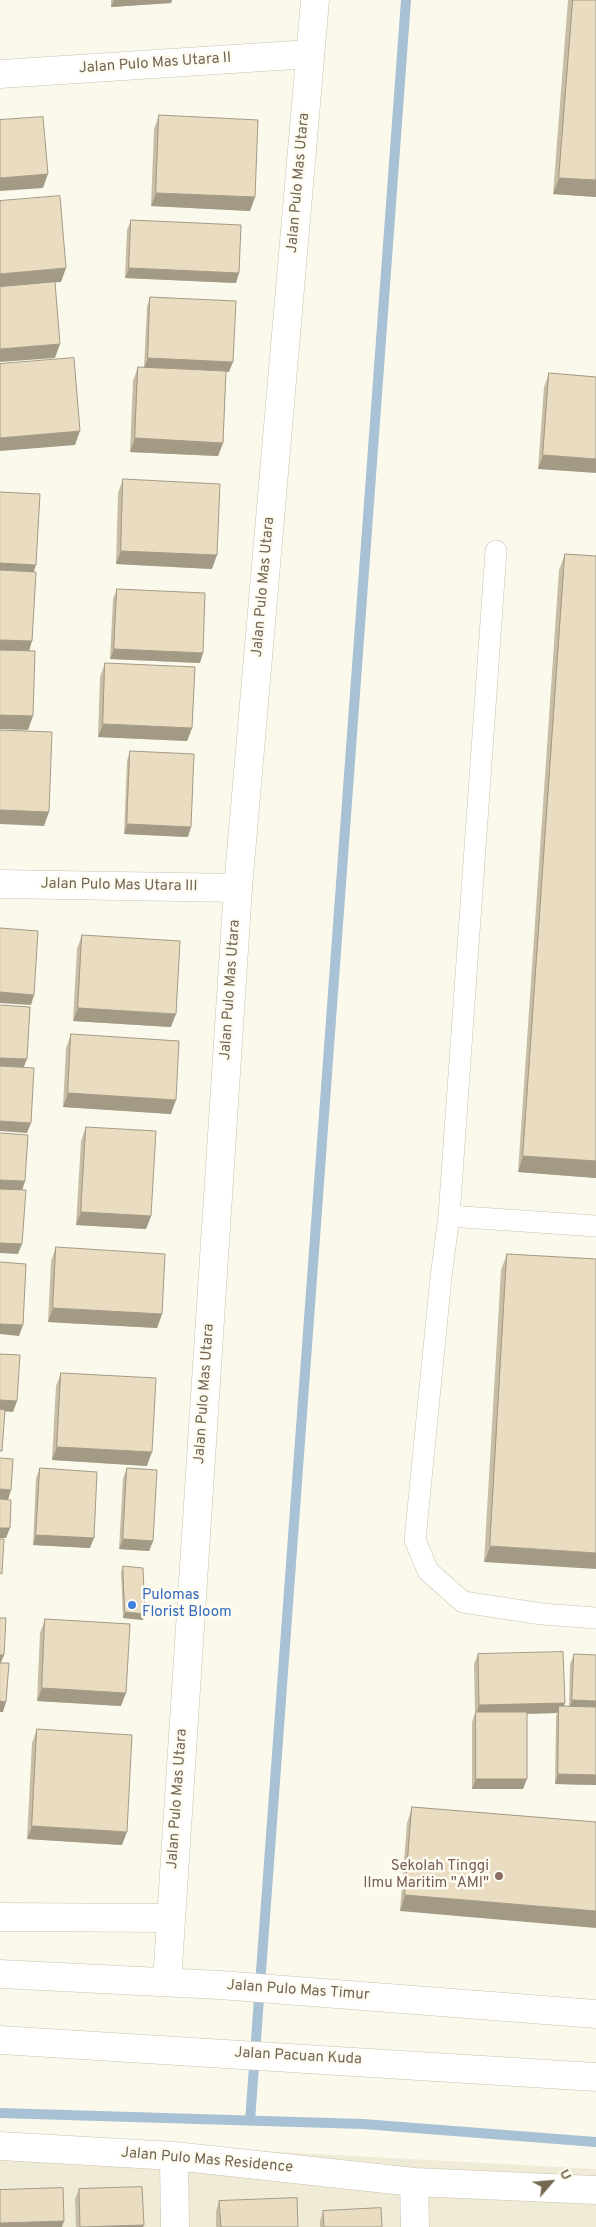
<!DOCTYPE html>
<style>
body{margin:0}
#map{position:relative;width:596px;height:2227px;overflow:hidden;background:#fbf9eb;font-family:Overpass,sans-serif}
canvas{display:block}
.north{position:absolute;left:526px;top:2157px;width:50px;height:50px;-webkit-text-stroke:4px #fefcf2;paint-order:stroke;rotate:63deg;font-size:14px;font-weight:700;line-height:20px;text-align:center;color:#746750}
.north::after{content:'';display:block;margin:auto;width:18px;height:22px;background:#746750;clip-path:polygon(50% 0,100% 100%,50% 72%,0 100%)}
</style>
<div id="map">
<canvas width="596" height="2227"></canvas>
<div class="north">U</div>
</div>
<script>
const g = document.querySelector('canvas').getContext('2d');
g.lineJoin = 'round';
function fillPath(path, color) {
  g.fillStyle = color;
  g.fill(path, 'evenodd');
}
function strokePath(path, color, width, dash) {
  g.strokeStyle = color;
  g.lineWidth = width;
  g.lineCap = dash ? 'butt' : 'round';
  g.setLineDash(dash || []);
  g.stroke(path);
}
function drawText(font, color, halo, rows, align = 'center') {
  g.font = font + ' Overpass,sans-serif';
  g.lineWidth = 5;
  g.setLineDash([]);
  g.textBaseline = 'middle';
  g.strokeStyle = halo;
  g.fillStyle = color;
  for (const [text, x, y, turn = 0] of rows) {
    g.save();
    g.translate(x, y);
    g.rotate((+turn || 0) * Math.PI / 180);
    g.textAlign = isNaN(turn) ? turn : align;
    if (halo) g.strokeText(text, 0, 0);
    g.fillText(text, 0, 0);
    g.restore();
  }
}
fillPath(new Path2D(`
 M 0,2137 L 596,2169 L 596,2227 L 0,2227 Z`), '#efebd7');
strokePath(new Path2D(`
 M 0,2113 L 363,2124 L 596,2142
 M 250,2121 L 406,0`), '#a8c1d4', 10);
const lane = new Path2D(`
 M 496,551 L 449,1216 L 441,1277 L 415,1540 L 428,1571 L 463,1602 L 542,1614 L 596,1618
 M 449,1216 L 596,1226`);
const street = new Path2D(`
 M 0,74 L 310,54
 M 0,884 L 238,888
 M 0,1917 L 171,1918
 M 0,2146 L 174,2156 L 414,2182 L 596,2190
 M 174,2156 L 175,2227
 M 414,2182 L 415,2227`);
const secondary = new Path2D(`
 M 0,1974 L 220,1985 L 596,2014
 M 167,1982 L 238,888 L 315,0
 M 0,2040 L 596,2077`);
strokePath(lane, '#cac2af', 22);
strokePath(street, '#cac2af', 29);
strokePath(secondary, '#cbc1ab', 29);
strokePath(lane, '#fff', 21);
strokePath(street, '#fff', 28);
strokePath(secondary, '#fff', 28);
fillPath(new Path2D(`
 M 111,0 L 172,0 L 171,3 L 111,7 Z
 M 568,0 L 596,0 L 596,197 L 553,194 Z
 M 159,115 L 255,197 L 250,211 L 151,206 L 154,129 Z
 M 131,220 L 236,283 L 125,278 L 127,230 Z
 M 150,297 L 229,372 L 226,372 L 223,443 L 218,456 L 130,452 L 133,381 L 138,367 L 144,368 L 147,307 Z
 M 549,373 L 596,377 L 538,469 L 544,387 Z
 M 123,479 L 212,569 L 116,564 L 118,493 Z
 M 565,554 L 596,556 L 596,1178 L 518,1172 L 559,570 Z
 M 117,589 L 200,663 L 110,659 L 113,599 Z
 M 105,663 L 192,728 L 187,741 L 98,737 L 100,677 Z
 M 130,751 L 188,837 L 124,834 L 127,761 Z
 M 82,935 L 171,1027 L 73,1021 L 77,949 Z
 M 71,1034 L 171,1114 L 63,1107 L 66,1048 Z
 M 86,1127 L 151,1216 L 146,1229 L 76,1225 L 81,1141 Z
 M 56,1247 L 162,1314 L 157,1328 L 48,1322 L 51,1261 Z
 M 507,1254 L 596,1259 L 484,1562 L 501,1270 Z
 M 61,1373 L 147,1466 L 52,1460 L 56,1386 Z
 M 40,1468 L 90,1548 L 33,1545 L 36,1478 Z
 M 127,1468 L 153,1541 L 149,1551 L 119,1549 L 123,1478 Z
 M 123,1566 L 145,1614 L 143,1620 L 123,1618 L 121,1572 Z
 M 45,1619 L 121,1706 L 37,1701 L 40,1633 Z
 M 478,1654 L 565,1703 L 564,1706 L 569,1706 L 570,1664 L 574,1654 L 596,1785 L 555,1784 L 556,1716 L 557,1713 L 527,1714 L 523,1789 L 472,1789 L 472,1722 L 475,1713 L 474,1664 Z
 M 37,1729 L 122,1845 L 27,1839 L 32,1743 Z
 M 412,1807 L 596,1822 L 400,1911 L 407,1823 Z
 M 79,2189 L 143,2227 L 76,2227 L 75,2199 Z
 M 219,2201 L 298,2227 L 216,2227 L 216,2211 Z
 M 323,2211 L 382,2227 L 320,2227 L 320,2221 Z`), '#c8bda5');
fillPath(new Path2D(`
 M 114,0 L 172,0 L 171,3 L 111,7 Z
 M 48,174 L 43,188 L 0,191 L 0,178 Z
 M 559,178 L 596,180 L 596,197 L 553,194 Z
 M 156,193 L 255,197 L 250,211 L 151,206 Z
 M 66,268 L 61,282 L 0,287 L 0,274 Z
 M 129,268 L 239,273 L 236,283 L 125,278 Z
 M 60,344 L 55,358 L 0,362 L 0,349 Z
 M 148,358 L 233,362 L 229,372 L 144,368 Z
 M 80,431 L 75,445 L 0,451 L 0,438 Z
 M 135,438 L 223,443 L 218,456 L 130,452 Z
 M 543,455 L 596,459 L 596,473 L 538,469 Z
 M 121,551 L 217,555 L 212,569 L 116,564 Z
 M 0,563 L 36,565 L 32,578 L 0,577 Z
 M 0,640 L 32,641 L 28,655 L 0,654 Z
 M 114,649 L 203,653 L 200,663 L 110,659 Z
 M 0,715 L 33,716 L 28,730 L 0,729 Z
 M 103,724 L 192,728 L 187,741 L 98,737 Z
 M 0,810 L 49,812 L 44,826 L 0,824 Z
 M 127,824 L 191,827 L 188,837 L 124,834 Z
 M 0,992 L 34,995 L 31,1005 L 0,1003 Z
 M 78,1008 L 176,1014 L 171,1027 L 73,1021 Z
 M 0,1058 L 27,1059 L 23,1069 L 0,1068 Z
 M 68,1093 L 176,1100 L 171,1114 L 63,1107 Z
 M 0,1121 L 31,1123 L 27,1133 L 0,1131 Z
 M 523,1156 L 596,1161 L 596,1178 L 518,1172 Z
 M 0,1180 L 25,1181 L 22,1191 L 0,1190 Z
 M 81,1212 L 151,1216 L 146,1229 L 76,1225 Z
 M 0,1243 L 22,1244 L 18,1254 L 0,1253 Z
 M 53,1308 L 162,1314 L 157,1328 L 48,1322 Z
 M 0,1324 L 23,1325 L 19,1336 L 0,1334 Z
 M 0,1400 L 17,1401 L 13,1412 L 0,1411 Z
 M 57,1447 L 152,1452 L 147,1466 L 52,1460 Z
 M 0,1489 L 11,1490 L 8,1500 L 0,1499 Z
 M 0,1528 L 10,1528 L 6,1538 L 0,1538 Z
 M 36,1535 L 94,1538 L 90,1548 L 33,1545 Z
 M 123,1539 L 153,1541 L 149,1551 L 119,1549 Z
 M 490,1546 L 596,1553 L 596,1569 L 484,1562 Z
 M 125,1612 L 145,1614 L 143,1620 L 123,1618 Z
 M 0,1655 L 4,1655 L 0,1665 Z
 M 42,1688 L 126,1693 L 121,1706 L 37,1701 Z
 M 572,1700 L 596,1701 L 596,1711 L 569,1710 Z
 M 0,1701 L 6,1702 L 3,1712 L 0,1712 Z
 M 565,1703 L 562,1713 L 559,1706 L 557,1713 L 476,1715 L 479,1705 Z
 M 558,1774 L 596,1775 L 596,1785 L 555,1784 Z
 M 476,1779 L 527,1779 L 523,1789 L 472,1789 Z
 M 32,1826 L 127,1832 L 122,1845 L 27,1839 Z
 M 405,1895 L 596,1911 L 596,1928 L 400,1911 Z
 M 64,2221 L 62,2227 L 0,2227 L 0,2223 Z
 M 144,2225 L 143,2227 L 84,2227 Z`), '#a39a86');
const building = new Path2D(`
 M 573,0 L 596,0 L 596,180 L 559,178 Z
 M 159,115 L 258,120 L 255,197 L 156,193 Z
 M 43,117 L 48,174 L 0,178 L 0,120 Z
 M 60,196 L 66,268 L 0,274 L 0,201 Z
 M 131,220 L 241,225 L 239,273 L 129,268 Z
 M 55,282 L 60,344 L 0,349 L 0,287 Z
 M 150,297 L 236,301 L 233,362 L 148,358 Z
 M 74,358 L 80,431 L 0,438 L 0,364 Z
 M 138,367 L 226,371 L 223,443 L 135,438 Z
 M 549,373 L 596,377 L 596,459 L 543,455 Z
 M 123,479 L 220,484 L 217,555 L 121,551 Z
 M 0,492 L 40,494 L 36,565 L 0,563 Z
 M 565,554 L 596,556 L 596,1161 L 523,1156 Z
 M 0,570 L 36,572 L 32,641 L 0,640 Z
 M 117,589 L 205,593 L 203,653 L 114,649 Z
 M 0,650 L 35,651 L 33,716 L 0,715 Z
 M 105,663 L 195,667 L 192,728 L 103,724 Z
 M 0,730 L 52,732 L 49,812 L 0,810 Z
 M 130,751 L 194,754 L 191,827 L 127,824 Z
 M 0,928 L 38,931 L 34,995 L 0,992 Z
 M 82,935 L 180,941 L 176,1014 L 78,1008 Z
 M 0,1005 L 30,1007 L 27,1059 L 0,1058 Z
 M 71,1034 L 179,1041 L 176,1100 L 68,1093 Z
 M 0,1066 L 34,1068 L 31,1123 L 0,1121 Z
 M 86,1127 L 156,1131 L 151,1216 L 81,1212 Z
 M 0,1133 L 28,1135 L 25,1181 L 0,1180 Z
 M 0,1189 L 26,1190 L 22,1244 L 0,1243 Z
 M 56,1247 L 165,1254 L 162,1314 L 53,1308 Z
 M 507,1254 L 596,1259 L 596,1553 L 490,1546 Z
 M 0,1262 L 26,1264 L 23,1325 L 0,1324 Z
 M 0,1354 L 20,1355 L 17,1401 L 0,1400 Z
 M 61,1373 L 156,1378 L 152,1452 L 57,1447 Z
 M 0,1409 L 5,1410 L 2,1451 L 0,1451 Z
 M 0,1458 L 13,1459 L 11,1490 L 0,1489 Z
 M 40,1468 L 97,1472 L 94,1538 L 36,1535 Z
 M 127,1468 L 157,1470 L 153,1541 L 123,1539 Z
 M 0,1499 L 11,1500 L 10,1528 L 0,1528 Z
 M 0,1539 L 4,1539 L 2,1574 L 0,1573 Z
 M 123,1566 L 143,1568 L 145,1614 L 125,1612 Z
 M 0,1618 L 6,1618 L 4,1655 L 0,1655 Z
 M 45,1619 L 130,1624 L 126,1693 L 42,1688 Z
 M 563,1652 L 565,1703 L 479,1705 L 478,1654 Z
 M 574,1654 L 596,1655 L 596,1701 L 572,1700 Z
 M 0,1663 L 9,1663 L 6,1702 L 0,1701 Z
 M 559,1706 L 596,1707 L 596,1775 L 558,1774 Z
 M 476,1712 L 527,1712 L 527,1779 L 476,1779 Z
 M 37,1729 L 132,1735 L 127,1832 L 32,1826 Z
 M 412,1807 L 596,1822 L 596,1911 L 405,1895 Z
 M 142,2187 L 144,2225 L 80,2227 L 79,2189 Z
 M 63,2188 L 64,2221 L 0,2223 L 0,2190 Z
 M 297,2198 L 298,2227 L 221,2227 L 219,2201 Z
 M 381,2208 L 382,2227 L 324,2227 L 323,2211 Z`);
fillPath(building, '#e9dcc0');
strokePath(building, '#a39a86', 1);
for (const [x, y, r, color] of [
 [132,1605,5,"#3f7fe0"],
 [499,1876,5,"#8d6e63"]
]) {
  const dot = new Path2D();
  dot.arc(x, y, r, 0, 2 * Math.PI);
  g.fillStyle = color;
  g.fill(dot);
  strokePath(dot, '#fefcf2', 2);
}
drawText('15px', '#746750', '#fefcf2', [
 ["Jalan Pulo Mas Utara II",155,64,-4],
 ["Jalan Pulo Mas Utara",299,183,-85],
 ["Jalan Pulo Mas Utara",264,587,-85],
 ["Jalan Pulo Mas Utara III",119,886,1],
 ["Jalan Pulo Mas Utara",231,990,-86],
 ["Jalan Pulo Mas Utara",205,1394,-86],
 ["Jalan Pulo Mas Utara",178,1799,-86],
 ["Jalan Pulo Mas Timur",298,1991,4],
 ["Jalan Pacuan Kuda",298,2057,3],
 ["Jalan Pulo Mas Residence",207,2161,5]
]);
drawText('15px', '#366cbe', '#fefcf2', [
 ["Pulomas",142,1596],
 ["Florist Bloom",142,1613]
], 'left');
drawText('15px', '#785e54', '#fefcf2', [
 ["Sekolah Tinggi",489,1867],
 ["Ilmu Maritim \"AMI\"",489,1884]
], 'right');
</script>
